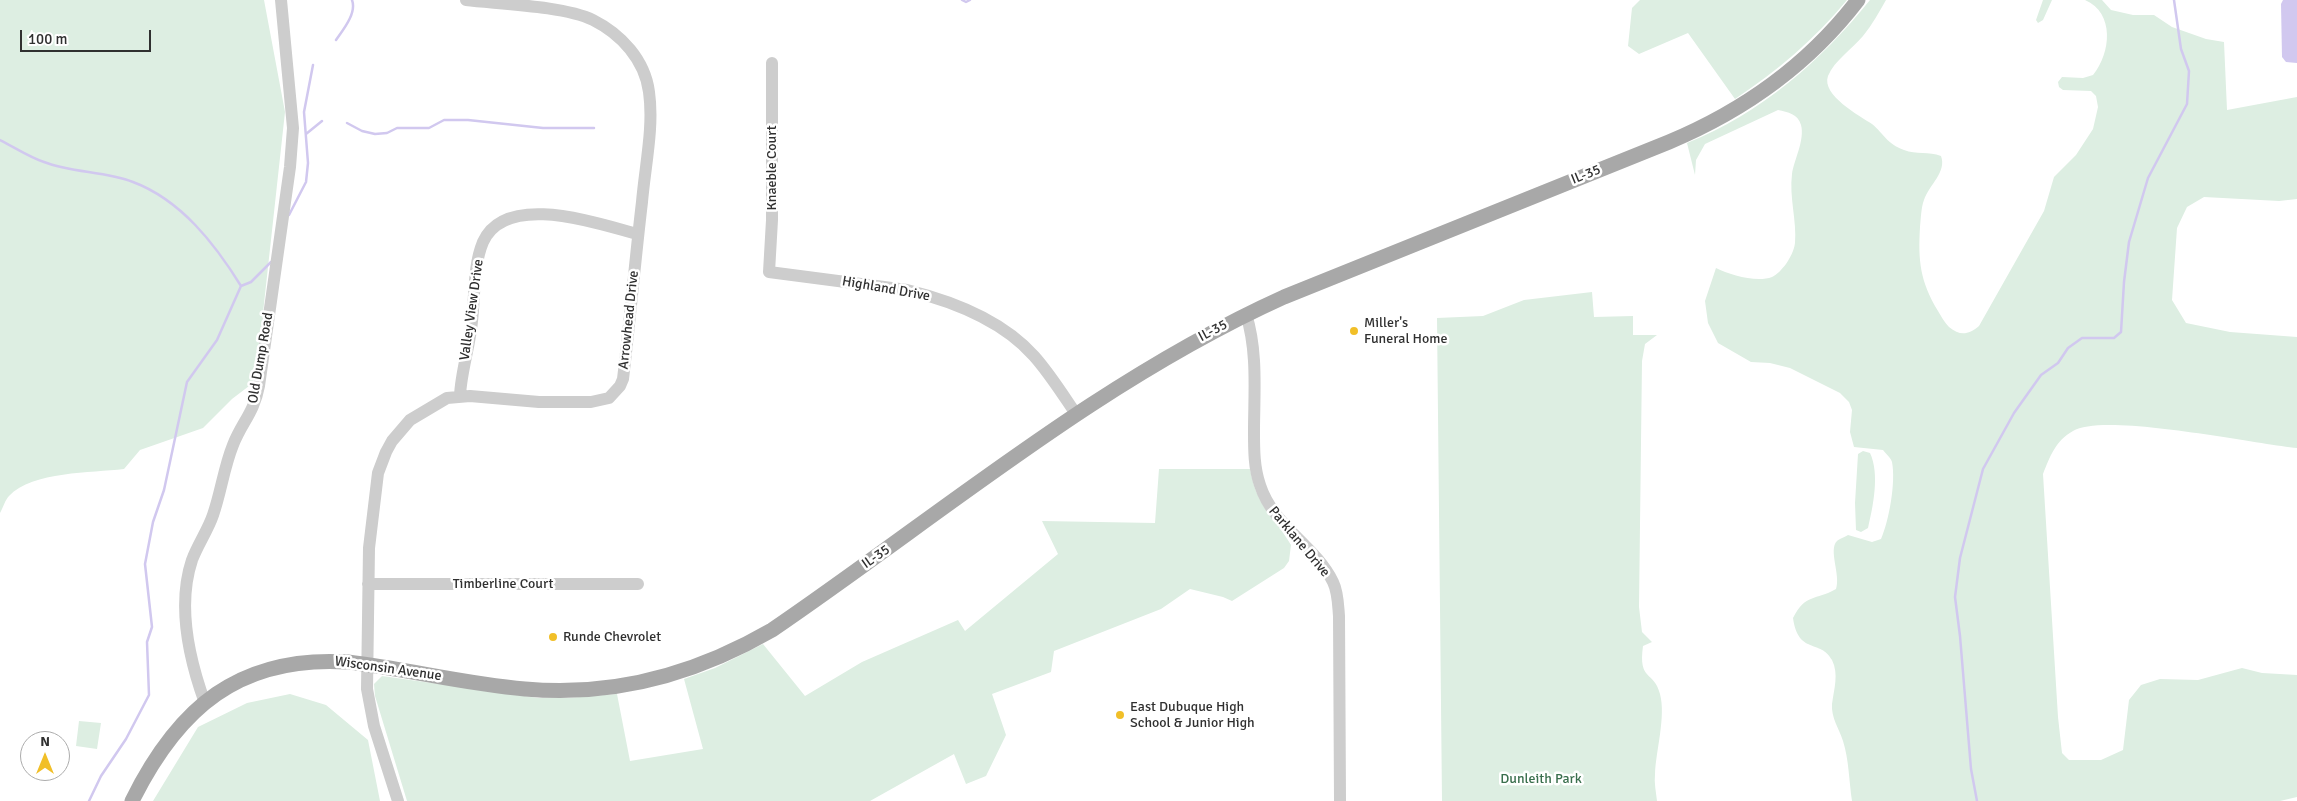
<!DOCTYPE html>
<style>
body{margin:0}
#map{position:relative;width:2297px;height:801px;overflow:hidden;background:#fff;font-family:Signika,sans-serif}
canvas{display:block}
.north{position:absolute;left:20px;top:731px;width:50px;height:50px;box-sizing:border-box;background:#fff;border:1px solid #acacac;border-radius:50%;rotate:0deg;font-size:14px;font-weight:700;line-height:20px;text-align:center;color:#303030}
.north::after{content:'';display:block;margin:auto;width:18px;height:22px;background:#f1bf28;clip-path:polygon(50% 0,100% 100%,50% 72%,0 100%)}
.scale{position:absolute;left:20px;top:30px;width:131px;height:22px;box-sizing:border-box;border:2px solid #303030;border-top:0;padding-left:6px;font-size:15px;line-height:18px;white-space:nowrap;color:#303030;-webkit-text-stroke:4px #fff;paint-order:stroke}
</style>
<div id="map">
<canvas width="2297" height="801"></canvas>
<div class="north">N</div>
<div class="scale">100 m</div>
</div>
<script>
const g = document.querySelector('canvas').getContext('2d');
g.lineJoin = 'round';
function fillPath(path, color) {
  g.fillStyle = color;
  g.fill(path, 'evenodd');
}
function strokePath(path, color, width, dash) {
  g.strokeStyle = color;
  g.lineWidth = width;
  g.lineCap = dash ? 'butt' : 'round';
  g.setLineDash(dash || []);
  g.stroke(path);
}
function drawText(font, color, halo, rows, align = 'center') {
  g.font = font + ' Signika,sans-serif';
  g.lineWidth = 5;
  g.setLineDash([]);
  g.textBaseline = 'middle';
  g.strokeStyle = halo;
  g.fillStyle = color;
  for (const [text, x, y, turn = 0] of rows) {
    g.save();
    g.translate(x, y);
    g.rotate((+turn || 0) * Math.PI / 180);
    g.textAlign = isNaN(turn) ? turn : align;
    if (halo) g.strokeText(text, 0, 0);
    g.fillText(text, 0, 0);
    g.restore();
  }
}
fillPath(new Path2D(`
 M 0,0 L 264,0 L 285,112 L 260,340 L 253,383 L 232,399 L 203,428 L 140,450 L 124,469 C 91,473 33,471 9,496 C 5,500 3,508 0,513 Z
 M 1640,0 L 1847,0 C 1815,39 1777,71 1735,99 L 1688,33 L 1639,54 L 1628,46 L 1632,8 Z
 M 1870,0 L 1886,0 C 1879,12 1872,25 1863,36 C 1853,48 1834,61 1828,76 C 1821,95 1860,116 1872,124 C 1884,134 1887,144 1904,150 C 1916,155 1929,151 1941,156 C 1947,172 1929,185 1924,200 C 1921,208 1921,218 1920,227 C 1918,261 1920,281 1938,311 C 1941,316 1945,323 1949,327 C 1960,336 1968,335 1979,326 L 2044,211 L 2054,177 L 2076,155 L 2093,129 L 2098,107 L 2096,96 L 2091,91 L 2063,90 L 2059,87 L 2058,82 L 2062,77 L 2083,78 L 2093,75 C 2111,53 2115,13 2085,0 L 2102,0 L 2111,10 L 2133,15 L 2154,15 L 2172,27 L 2206,39 L 2224,42 L 2227,110 L 2297,97 L 2297,199 L 2279,201 L 2204,197 L 2187,207 L 2177,228 L 2172,300 L 2186,323 L 2230,332 L 2297,337 L 2297,448 C 2254,444 2104,412 2073,431 C 2055,441 2050,457 2043,474 L 2058,717 L 2062,753 L 2069,760 L 2101,760 L 2123,750 L 2129,700 L 2141,685 L 2160,679 L 2198,680 L 2242,668 L 2262,673 L 2297,675 L 2297,797 L 2280,801 L 1852,801 C 1849,781 1849,760 1843,741 C 1839,728 1831,718 1832,704 C 1834,689 1839,674 1832,660 C 1821,639 1798,655 1793,618 C 1806,593 1815,601 1836,589 C 1841,575 1828,550 1837,541 C 1839,539 1845,537 1848,535 L 1872,542 L 1881,539 C 1889,521 1896,482 1892,462 C 1891,458 1886,454 1883,450 L 1854,447 L 1850,432 L 1852,410 L 1849,402 L 1840,393 L 1790,368 L 1770,363 L 1751,362 L 1718,343 L 1708,323 L 1705,301 L 1716,268 C 1730,275 1757,283 1772,277 C 1777,275 1782,269 1786,264 C 1790,258 1794,251 1795,243 C 1797,221 1789,197 1792,174 C 1794,160 1805,140 1801,125 C 1798,114 1788,112 1778,110 L 1705,144 L 1696,160 L 1695,175 L 1687,143 C 1760,114 1821,61 1870,0 Z
 M 2043,0 L 2052,0 L 2043,20 L 2038,23 L 2036,20 Z
 M 1592,292 L 1594,317 L 1633,316 L 1633,335 L 1657,335 L 1645,344 L 1642,361 L 1639,607 L 1642,632 L 1652,642 L 1643,646 C 1638,682 1654,670 1660,694 C 1666,717 1656,750 1655,774 C 1654,783 1656,792 1657,801 L 1442,801 L 1437,318 L 1483,316 L 1524,300 Z
 M 1863,451 L 1870,453 C 1880,474 1873,507 1868,528 L 1861,532 L 1856,530 L 1855,503 L 1858,454 Z
 M 1159,469 L 1250,469 C 1257,508 1273,514 1291,545 L 1289,561 L 1284,568 L 1232,601 L 1223,597 L 1190,589 L 1161,609 L 1054,651 L 1051,672 L 992,694 L 1006,735 L 986,776 L 966,784 L 954,754 L 870,801 L 407,801 L 375,696 L 374,684 L 382,676 L 538,698 L 568,698 L 617,694 L 630,761 L 703,749 L 684,679 L 715,668 L 763,644 L 805,696 L 862,662 L 958,620 L 965,631 L 1058,554 L 1042,521 L 1155,523 Z
 M 290,694 L 326,705 L 368,740 L 380,801 L 153,801 L 198,727 L 247,703 Z
 M 79,721 L 101,723 L 97,749 L 76,746 Z`), '#ddeee2');
fillPath(new Path2D(`
 M 2283,0 L 2297,0 L 2297,63 L 2286,62 L 2282,57 L 2281,4 Z`), '#d1c8ef');
strokePath(new Path2D(`
 M 962,0 L 966,2 L 970,0
 M 336,40 C 343,30 357,13 352,0
 M 347,123 L 362,131 L 375,134 L 387,133 L 397,128 L 429,128 L 444,120 L 468,120 L 543,128 L 594,128
 M 306,134 L 322,121
 M 0,140 C 14,147 29,157 44,162 C 72,173 105,171 133,182 C 181,200 215,244 241,286
 M 289,215 L 306,182 L 308,163 L 304,112 L 313,65
 M 89,801 L 101,776 L 126,739 L 149,695 L 147,642 L 152,627 L 145,564 L 153,522 L 164,490 L 187,382 L 217,340 L 241,286 L 251,282 L 271,262
 M 1977,801 L 1971,769 L 1960,636 L 1955,597 L 1960,558 L 1983,469 L 2014,413 L 2041,375 L 2058,363 L 2068,348 L 2082,338 L 2114,338 L 2121,332 L 2124,282 L 2129,242 L 2148,178 L 2187,104 L 2189,71 L 2181,49 L 2174,0`), '#d1c8ef', 2.5);
strokePath(new Path2D(`
 M 772,63 L 772,220 L 769,272 L 907,290 C 952,301 1002,320 1034,356 C 1050,374 1063,395 1076,414
 M 1246,314 C 1258,352 1254,393 1254,432 C 1254,450 1254,468 1260,485 C 1273,526 1315,545 1333,582 C 1338,592 1338,604 1339,616 L 1340,801
 M 460,396 C 461,371 470,346 472,321 C 475,296 473,266 483,242 C 506,191 598,224 638,234
 M 368,584 L 638,584
 M 205,703 C 189,659 177,605 192,560 C 198,544 208,530 213,515 C 221,492 224,467 233,445 C 242,422 254,413 259,386 L 290,167 L 293,128 L 281,0
 M 398,801 L 374,726 L 367,689 L 369,548 L 378,473 L 386,452 L 392,441 L 410,420 L 447,398 L 470,396 L 539,402 L 591,402 L 609,398 L 620,386 L 623,379 C 630,320 635,261 642,202 C 645,166 654,127 649,92 C 645,60 621,34 593,20 C 564,6 500,4 466,0`), '#cdcdcd', 12);
strokePath(new Path2D(`
 M 132,801 C 178,708 239,655 348,662 C 407,669 465,684 525,689 C 612,697 696,674 772,630 C 939,516 1098,381 1284,297 L 1669,142 C 1743,111 1809,64 1858,0`), '#a8a8a8', 15);
for (const [x, y, r, color] of [
 [1354,331,5,"#f1bf28"],
 [553,637,5,"#f1bf28"],
 [1120,715,5,"#f1bf28"]
]) {
  const dot = new Path2D();
  dot.arc(x, y, r, 0, 2 * Math.PI);
  g.fillStyle = color;
  g.fill(dot);
  strokePath(dot, '#fff', 2);
}
drawText('14px', '#303030', '#fff', [
 ["Knaeble Court",772,168,-90],
 ["IL-35",1586,175,-22],
 ["Highland Drive",886,289,10],
 ["Valley View Drive",472,310,-82],
 ["Arrowhead Drive",629,320,-84],
 ["IL-35",1213,331,-28],
 ["Old Dump Road",261,358,-80],
 ["Parklane Drive",1299,542,50],
 ["IL-35",876,557,-35],
 ["Timberline Court",503,584],
 ["Wisconsin Avenue",388,669,8]
]);
drawText('14px', '#303030', '#fff', [
 ["Miller's",1364,323],
 ["Funeral Home",1364,339],
 ["Runde Chevrolet",563,637],
 ["East Dubuque High",1130,707],
 ["School & Junior High",1130,723]
], 'left');
drawText('14px', '#3a6f4d', '#fff', [
 ["Dunleith Park",1541,779]
]);
</script>
